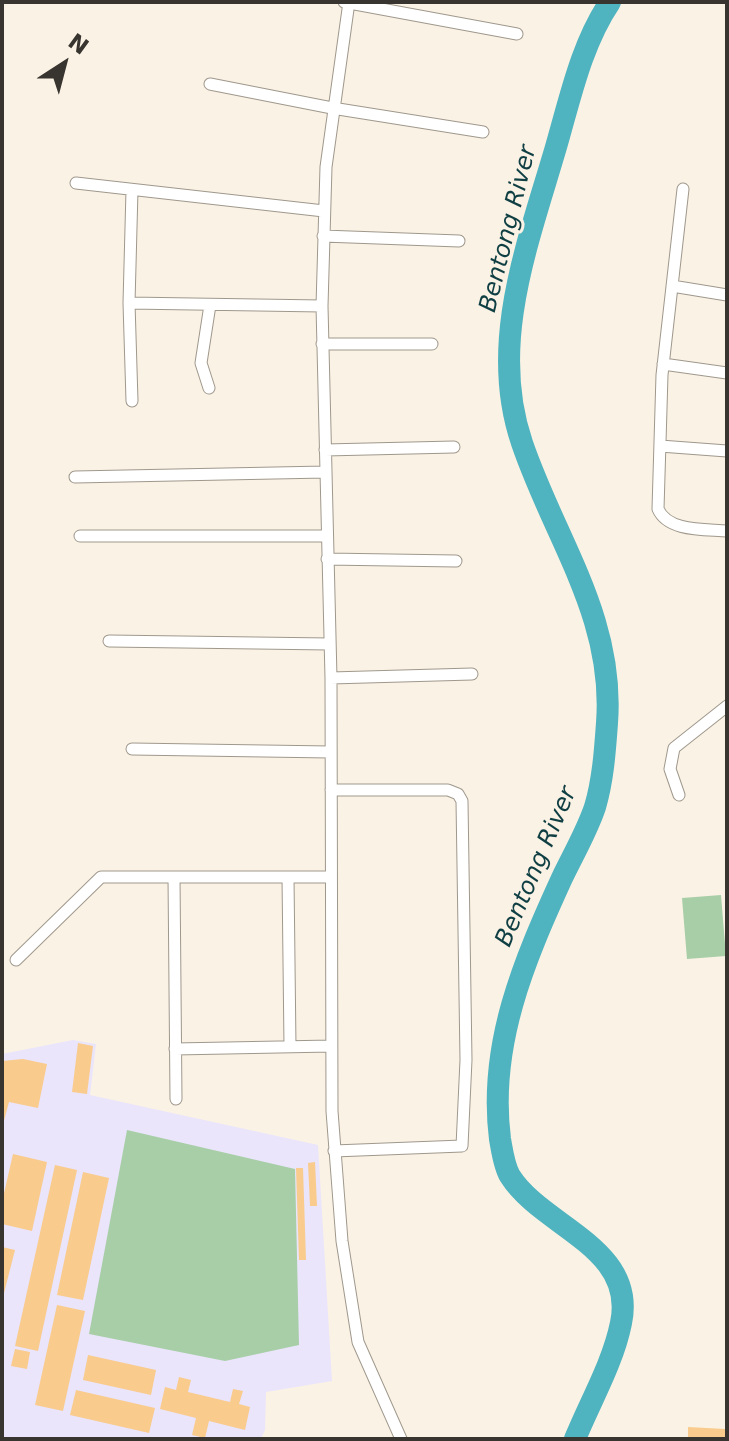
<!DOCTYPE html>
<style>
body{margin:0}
#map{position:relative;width:729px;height:1441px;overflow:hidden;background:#faf2e5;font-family:"DejaVu Sans",sans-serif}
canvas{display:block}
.frame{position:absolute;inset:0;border:4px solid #38342f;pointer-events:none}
.north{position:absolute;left:24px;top:24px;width:80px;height:80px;-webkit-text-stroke:6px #faf2e5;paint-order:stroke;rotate:36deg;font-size:22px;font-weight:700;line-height:32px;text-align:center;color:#38342f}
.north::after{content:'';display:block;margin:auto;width:28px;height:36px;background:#38342f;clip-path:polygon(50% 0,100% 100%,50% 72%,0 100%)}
</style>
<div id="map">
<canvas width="729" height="1441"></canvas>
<div class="frame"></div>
<div class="north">N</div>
</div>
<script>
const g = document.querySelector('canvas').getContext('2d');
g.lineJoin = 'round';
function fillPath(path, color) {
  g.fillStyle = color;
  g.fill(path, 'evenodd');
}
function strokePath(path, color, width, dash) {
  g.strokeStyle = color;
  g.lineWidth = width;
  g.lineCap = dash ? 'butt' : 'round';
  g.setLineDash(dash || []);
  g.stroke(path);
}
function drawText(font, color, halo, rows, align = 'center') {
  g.font = font + ' "DejaVu Sans",sans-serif';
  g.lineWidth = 6;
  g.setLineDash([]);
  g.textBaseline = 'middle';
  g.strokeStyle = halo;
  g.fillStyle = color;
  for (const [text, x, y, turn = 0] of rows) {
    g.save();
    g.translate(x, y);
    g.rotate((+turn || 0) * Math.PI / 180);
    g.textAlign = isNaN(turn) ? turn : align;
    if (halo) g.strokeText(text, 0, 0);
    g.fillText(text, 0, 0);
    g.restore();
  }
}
fillPath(new Path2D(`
 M 73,1040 L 96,1044 L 90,1095 L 318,1145 L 332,1381 L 266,1392 L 265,1430 L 261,1439 L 2,1439 L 2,1054 Z`), '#eae5fb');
fillPath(new Path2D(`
 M 721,895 L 726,956 L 687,959 L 682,898 Z
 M 127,1130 L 295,1169 L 299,1345 L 225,1361 L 89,1334 Z`), '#a8cea7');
strokePath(new Path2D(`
 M 575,1439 C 590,1402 613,1363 621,1323 C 637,1247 542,1227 510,1176 C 504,1166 502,1150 500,1139 C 488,1045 524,961 562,878 C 573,855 587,831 595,807 C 603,780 605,751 607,723 C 615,617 555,540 522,443 C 488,344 528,243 556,147 C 570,99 581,45 610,2`), '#4fb4bf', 22);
fillPath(new Path2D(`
 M 78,1043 L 93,1046 L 87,1094 L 72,1092 Z
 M 23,1059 L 47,1064 L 38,1108 L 9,1102 L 2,1128 L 2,1061 Z
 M 13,1154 L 47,1162 L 32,1231 L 2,1224 L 2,1202 Z
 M 315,1162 L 317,1206 L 310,1206 L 308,1163 Z
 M 55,1165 L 77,1170 L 38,1351 L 15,1346 Z
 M 296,1168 L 303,1168 L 306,1260 L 299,1260 Z
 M 83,1172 L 109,1178 L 83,1300 L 57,1295 Z
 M 2,1247 L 15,1250 L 3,1297 L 2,1297 Z
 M 57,1305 L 85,1311 L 63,1411 L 35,1405 Z
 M 15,1349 L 30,1352 L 27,1369 L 11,1366 Z
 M 88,1355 L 156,1370 L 151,1395 L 83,1380 Z
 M 179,1377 L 191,1380 L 188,1392 L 230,1402 L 233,1389 L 243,1391 L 239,1404 L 250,1407 L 245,1430 L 209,1421 L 205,1438 L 192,1435 L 196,1418 L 160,1409 L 165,1387 L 176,1390 Z
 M 76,1390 L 155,1408 L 149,1433 L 70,1415 Z
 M 688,1427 L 725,1429 L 725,1439 L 688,1439 Z`), '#f9cb8d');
const street = new Path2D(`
 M 344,2 L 517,34
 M 349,2 L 326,167 L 322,306 L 331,678 L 332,1111 L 342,1241 L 358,1342 L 401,1439
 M 210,84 L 332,108 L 483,132
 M 76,183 L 324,211
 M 683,189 L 662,375 L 658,509 C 668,532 705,529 727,531
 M 323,236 L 459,241
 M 672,286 L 727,295
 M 129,303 L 322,306
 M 322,344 L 432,344
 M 663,364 L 727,373
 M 209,388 L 201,363 L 210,305
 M 132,401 L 129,303 L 132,190
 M 660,446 L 727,451
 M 325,450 L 454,447
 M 75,477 L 325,472
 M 80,536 L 326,536
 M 327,559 L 456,561
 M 109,641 L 329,644
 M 331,678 L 472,674
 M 132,749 L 330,752
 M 331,790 L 448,790 L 458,794 L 462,801 L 466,1060 L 462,1146 L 334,1151
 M 679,795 L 670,769 L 674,748 L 727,706
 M 174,877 L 176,1099
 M 288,877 L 290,1047
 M 16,960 L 101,877 L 330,877
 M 175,1049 L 331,1046`);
strokePath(street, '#9f988c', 13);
strokePath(street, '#fff', 11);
drawText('italic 24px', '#0f3e43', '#faf2e5', [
 ["Bentong River",509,229,-76],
 ["Bentong River",537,867,-67]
]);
</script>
